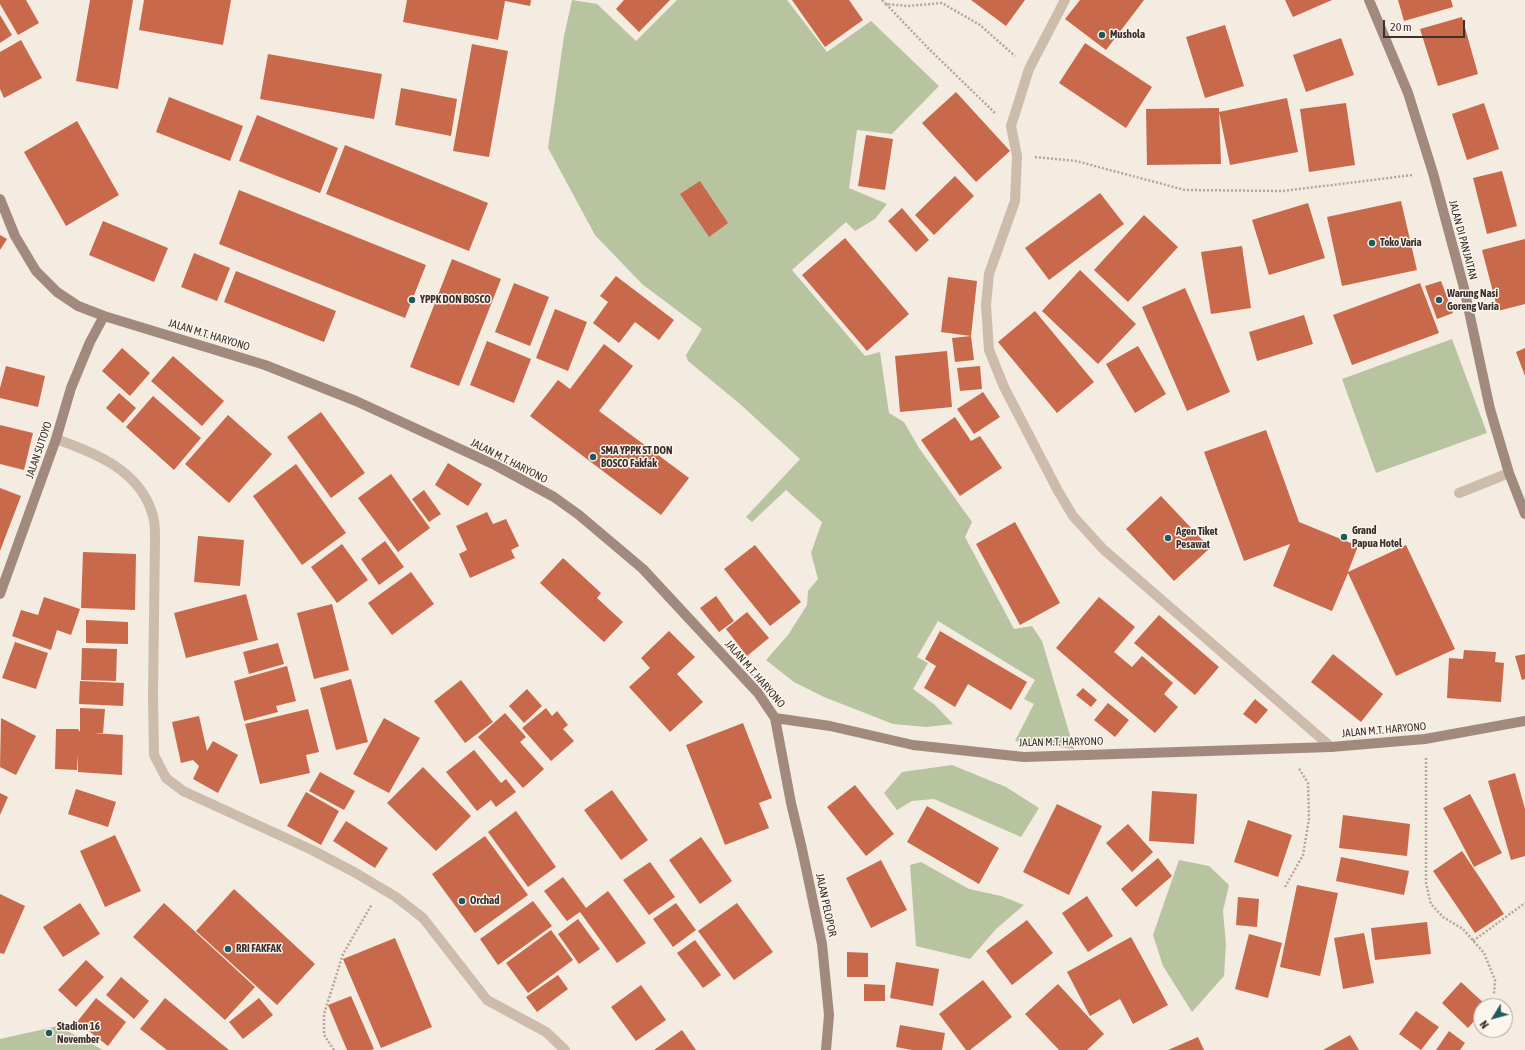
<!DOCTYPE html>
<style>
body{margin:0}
#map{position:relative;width:1525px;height:1050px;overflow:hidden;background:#f4ebe1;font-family:"Asap Condensed",sans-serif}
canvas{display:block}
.north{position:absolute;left:1473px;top:998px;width:40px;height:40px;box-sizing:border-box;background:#fbf5ee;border:1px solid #aea6a0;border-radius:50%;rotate:233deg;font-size:11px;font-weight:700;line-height:16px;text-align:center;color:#3b302b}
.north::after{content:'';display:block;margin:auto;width:14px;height:18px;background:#1f5a5e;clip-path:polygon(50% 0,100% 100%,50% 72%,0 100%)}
.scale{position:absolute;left:1383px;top:20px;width:82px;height:18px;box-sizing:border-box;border:2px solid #3b302b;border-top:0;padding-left:5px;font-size:12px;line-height:14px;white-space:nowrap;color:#3b302b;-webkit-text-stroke:3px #fbf5ee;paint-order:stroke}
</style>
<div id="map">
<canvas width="1525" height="1050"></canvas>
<div class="north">N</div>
<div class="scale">20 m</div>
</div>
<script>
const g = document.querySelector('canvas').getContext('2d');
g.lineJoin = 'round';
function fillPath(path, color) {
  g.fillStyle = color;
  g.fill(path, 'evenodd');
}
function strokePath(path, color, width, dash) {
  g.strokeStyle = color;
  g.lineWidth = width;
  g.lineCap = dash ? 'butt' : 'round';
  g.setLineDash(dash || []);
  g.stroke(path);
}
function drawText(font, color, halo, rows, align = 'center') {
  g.font = font + ' "Asap Condensed",sans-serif';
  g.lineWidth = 3;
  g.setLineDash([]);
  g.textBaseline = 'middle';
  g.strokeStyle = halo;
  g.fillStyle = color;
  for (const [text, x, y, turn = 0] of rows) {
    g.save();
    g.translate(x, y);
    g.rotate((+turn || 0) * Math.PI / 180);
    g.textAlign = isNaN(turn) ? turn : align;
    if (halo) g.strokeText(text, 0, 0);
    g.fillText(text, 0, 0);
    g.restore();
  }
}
fillPath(new Path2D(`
 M 572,0 L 597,4 L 636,41 L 677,0 L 787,0 L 827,52 L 871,21 L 939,86 L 892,134 L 857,130 L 849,188 L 887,204 L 875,219 L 855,231 L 846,222 L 792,270 L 865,356 L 880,352 L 889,413 L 904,422 L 919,448 L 972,522 L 965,537 L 1014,629 L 1032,626 L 1042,641 L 1074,749 L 1015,741 L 1034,704 L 1024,699 L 1035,680 L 938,621 L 917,657 L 928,663 L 913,689 L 935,705 L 953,724 L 926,727 L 893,724 L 824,697 L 794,682 L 766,660 L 788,635 L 807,605 L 808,591 L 818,579 L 811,553 L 822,522 L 786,490 L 752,522 L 746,517 L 800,459 L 740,404 L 688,361 L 686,355 L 702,329 L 642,284 L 595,235 L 548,148 L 564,36 Z
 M 1452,339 L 1487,433 L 1376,473 L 1342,379 Z
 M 952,765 L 1006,787 L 1039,808 L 1021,837 L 934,799 L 912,801 L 897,810 L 884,793 L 902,772 Z
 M 1179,860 L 1209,866 L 1229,885 L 1223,911 L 1226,944 L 1224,976 L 1192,1012 L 1163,966 L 1153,935 Z
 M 921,862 L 969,889 L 1001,896 L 1024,905 L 996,929 L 970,959 L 916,946 L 910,865 Z
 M 58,1026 L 103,1050 L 0,1050 L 0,1039 Z`), '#b8c4a0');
fillPath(new Path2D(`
 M 0,0 L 26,0 L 39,23 L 18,35 L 0,4 Z
 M 90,0 L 133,0 L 118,89 L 76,81 Z
 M 144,0 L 231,0 L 223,45 L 139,30 Z
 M 407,0 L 531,0 L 530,6 L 505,1 L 498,40 L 403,22 Z
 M 624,0 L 670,0 L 639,32 L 616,9 Z
 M 792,0 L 849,0 L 863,20 L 825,47 Z
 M 971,0 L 1025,0 L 1006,26 Z
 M 1080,0 L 1144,0 L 1106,50 L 1065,19 Z
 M 1285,0 L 1332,0 L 1293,17 Z
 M 1398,0 L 1451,0 L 1453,7 L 1404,21 Z
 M 0,15 L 12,35 L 0,43 Z
 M 1462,17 L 1478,74 L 1438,86 L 1420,29 Z
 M 1225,25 L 1244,86 L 1205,98 L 1186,37 Z
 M 1341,38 L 1354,75 L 1306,92 L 1293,55 Z
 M 21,40 L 42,78 L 4,98 L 0,89 L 0,52 Z
 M 1085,43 L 1152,87 L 1126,128 L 1059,83 Z
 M 472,44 L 508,51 L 489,157 L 453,151 Z
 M 268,54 L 382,74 L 374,119 L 260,99 Z
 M 401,88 L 457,99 L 451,136 L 395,125 Z
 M 956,92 L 1010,151 L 976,182 L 922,123 Z
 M 169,97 L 243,126 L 230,161 L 156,132 Z
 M 1287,98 L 1298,152 L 1230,165 L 1219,112 Z
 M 1346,103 L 1355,165 L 1309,172 L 1300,109 Z
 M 1484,103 L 1499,149 L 1467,160 L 1452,114 Z
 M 1219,108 L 1221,164 L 1147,165 L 1146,109 Z
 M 257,115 L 338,148 L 320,193 L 239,161 Z
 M 77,121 L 119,195 L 66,226 L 24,152 Z
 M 866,135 L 893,139 L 885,190 L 858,186 Z
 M 345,145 L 488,203 L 469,251 L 326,194 Z
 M 1502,171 L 1517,226 L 1487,234 L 1473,178 Z
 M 955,176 L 974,196 L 934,235 L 915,215 Z
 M 700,181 L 728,223 L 709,237 L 680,194 Z
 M 239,190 L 426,265 L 405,318 L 219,244 Z
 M 1100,193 L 1124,224 L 1049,280 L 1025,248 Z
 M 1401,201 L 1417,270 L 1342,286 L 1327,217 Z
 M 1308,203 L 1325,258 L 1269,275 L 1252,220 Z
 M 902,208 L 929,240 L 916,252 L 888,221 Z
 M 1144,215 L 1178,247 L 1128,302 L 1094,270 Z
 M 103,221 L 168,248 L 154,282 L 89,255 Z
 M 0,235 L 7,239 L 0,250 Z
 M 845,238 L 909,314 L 867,351 L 802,275 Z
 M 1525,239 L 1525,304 L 1498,311 L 1482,250 Z
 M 1242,246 L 1251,308 L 1211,314 L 1201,252 Z
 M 194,253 L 230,268 L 217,301 L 181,287 Z
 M 452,259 L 501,279 L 459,386 L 410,367 Z
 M 1080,270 L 1136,324 L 1098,364 L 1042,311 Z
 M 236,271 L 336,311 L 324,342 L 224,302 Z
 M 616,276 L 674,320 L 659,340 L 635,322 L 619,343 L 593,323 L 608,302 L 600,296 Z
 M 948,277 L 977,281 L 971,336 L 941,332 Z
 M 1441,281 L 1453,313 L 1437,319 L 1425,286 Z
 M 514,283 L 549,297 L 530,346 L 495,332 Z
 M 1420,283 L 1439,333 L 1352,365 L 1333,315 Z
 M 1185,288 L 1230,392 L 1187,411 L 1142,307 Z
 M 555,309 L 587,322 L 568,371 L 536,358 Z
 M 1035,311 L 1094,382 L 1057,413 L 998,342 Z
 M 1304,315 L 1313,344 L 1257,361 L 1249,332 Z
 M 971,336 L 974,360 L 955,362 L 952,338 Z
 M 487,341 L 531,359 L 514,403 L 470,385 Z
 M 604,344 L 633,366 L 599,411 L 689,478 L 661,515 L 530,416 L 558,380 L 570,389 Z
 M 1138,346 L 1166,394 L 1135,413 L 1106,364 Z
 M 122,348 L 150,373 L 130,396 L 102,371 Z
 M 1525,348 L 1525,376 L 1516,352 Z
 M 947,351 L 952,407 L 900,412 L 895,356 Z
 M 173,356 L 224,401 L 202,426 L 151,381 Z
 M 6,366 L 45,376 L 38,407 L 0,398 L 0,388 Z
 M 980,366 L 982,389 L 960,391 L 957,368 Z
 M 983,392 L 1000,417 L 974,434 L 957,409 Z
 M 119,393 L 136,408 L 123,423 L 106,408 Z
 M 153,396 L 201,438 L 174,470 L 126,427 Z
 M 321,412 L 365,473 L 331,498 L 287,437 Z
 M 228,415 L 272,454 L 229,503 L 185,464 Z
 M 955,417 L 971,441 L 980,436 L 1002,468 L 960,496 L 921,440 Z
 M 0,425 L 33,433 L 24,470 L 0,464 Z
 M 1266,430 L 1299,522 L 1358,546 L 1348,572 L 1406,545 L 1455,649 L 1396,676 L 1348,573 L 1332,611 L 1273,586 L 1290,544 L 1244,561 L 1204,452 Z
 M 448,463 L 482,484 L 468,506 L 435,485 Z
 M 296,464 L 346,533 L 302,565 L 253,496 Z
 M 391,474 L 430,528 L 398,552 L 358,498 Z
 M 0,488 L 21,496 L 0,551 Z
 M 424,490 L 441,514 L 429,522 L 412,499 Z
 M 1161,496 L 1210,548 L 1174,581 L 1126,529 Z
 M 487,512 L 493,524 L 506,519 L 519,546 L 511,550 L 515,558 L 470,578 L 459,554 L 467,550 L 456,526 Z
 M 1015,522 L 1060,603 L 1020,625 L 976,544 Z
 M 198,536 L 244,540 L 240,586 L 194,582 Z
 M 385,541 L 404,567 L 379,585 L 361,559 Z
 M 342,544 L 368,580 L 337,603 L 311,567 Z
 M 755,545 L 801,602 L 770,626 L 724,569 Z
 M 83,552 L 136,554 L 135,610 L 81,608 Z
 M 563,558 L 601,593 L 597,598 L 623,622 L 604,642 L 540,583 Z
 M 411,572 L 434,604 L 392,635 L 368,603 Z
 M 246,594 L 258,640 L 186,658 L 174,613 Z
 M 716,596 L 734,621 L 719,632 L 700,608 Z
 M 44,597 L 80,609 L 71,635 L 57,630 L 51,650 L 12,636 L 21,610 L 38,615 Z
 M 1099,597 L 1135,627 L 1114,652 L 1132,667 L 1142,656 L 1173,683 L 1164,694 L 1178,707 L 1155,733 L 1056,648 Z
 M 332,604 L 349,670 L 314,679 L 297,613 Z
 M 747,612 L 769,638 L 747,656 L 726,629 Z
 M 1159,615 L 1219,667 L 1195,695 L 1134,643 Z
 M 86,620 L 128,622 L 128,644 L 86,643 Z
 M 669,631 L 695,657 L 677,674 L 703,702 L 670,732 L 629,687 L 650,668 L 641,658 Z
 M 940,631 L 1027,682 L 1011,710 L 968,684 L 955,707 L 924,688 L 936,666 L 925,659 Z
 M 15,642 L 48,653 L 36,689 L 2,678 Z
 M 278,643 L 284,664 L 249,674 L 243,652 Z
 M 82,648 L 117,649 L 116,681 L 81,680 Z
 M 1464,650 L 1496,652 L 1495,662 L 1504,663 L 1501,702 L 1447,698 L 1449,658 L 1463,659 Z
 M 1333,654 L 1383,694 L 1361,722 L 1311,682 Z
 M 1525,654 L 1525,679 L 1522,680 L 1515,656 Z
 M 287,666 L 296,701 L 276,706 L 278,712 L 244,721 L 234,681 Z
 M 351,679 L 368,742 L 336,750 L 320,688 Z
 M 461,680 L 493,722 L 465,743 L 434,701 Z
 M 80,681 L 124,683 L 123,706 L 79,704 Z
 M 1083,688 L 1097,700 L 1091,707 L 1076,695 Z
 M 527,689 L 542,706 L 524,723 L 509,706 Z
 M 1255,699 L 1268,710 L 1256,724 L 1243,714 Z
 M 1108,703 L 1129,720 L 1115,737 L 1094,720 Z
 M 80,708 L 105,709 L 103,733 L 93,733 L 123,735 L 122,775 L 78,772 L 78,754 L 77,770 L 55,769 L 56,729 L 78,729 L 80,732 Z
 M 546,708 L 552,716 L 557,711 L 568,725 L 563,729 L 574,741 L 551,761 L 522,728 Z
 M 308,709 L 319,752 L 306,755 L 310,773 L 260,784 L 245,724 Z
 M 505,713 L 526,737 L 520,742 L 544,769 L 523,788 L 478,737 Z
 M 199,716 L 207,751 L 213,741 L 238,755 L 218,793 L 193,779 L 199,766 L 193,760 L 181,763 L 172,722 Z
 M 1,718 L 36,736 L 16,775 L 0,767 Z
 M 384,718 L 420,738 L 389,793 L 353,774 Z
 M 743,723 L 772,798 L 759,803 L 769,828 L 725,845 L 686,745 Z
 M 474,750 L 501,783 L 506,779 L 516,792 L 496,807 L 491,800 L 477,811 L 446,772 Z
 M 423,767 L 471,816 L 436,851 L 387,803 Z
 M 320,772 L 355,791 L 344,810 L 309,791 Z
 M 1515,773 L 1525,809 L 1525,856 L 1511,860 L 1488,781 Z
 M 855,785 L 894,834 L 866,856 L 827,807 Z
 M 76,789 L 116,802 L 108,827 L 68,814 Z
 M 612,790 L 648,840 L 621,860 L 584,810 Z
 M 1152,791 L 1197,794 L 1194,844 L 1149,841 Z
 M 306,792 L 339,811 L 321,845 L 287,826 Z
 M 0,793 L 8,797 L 0,815 Z
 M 1470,794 L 1502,853 L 1474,867 L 1443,808 Z
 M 1057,804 L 1102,826 L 1069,895 L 1023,872 Z
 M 927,806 L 999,848 L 979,884 L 907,842 Z
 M 516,811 L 556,867 L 528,887 L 488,832 Z
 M 1343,815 L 1410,824 L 1407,856 L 1339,848 Z
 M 1248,820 L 1292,835 L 1278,877 L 1234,862 Z
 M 346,821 L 388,848 L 375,868 L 333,841 Z
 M 1128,824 L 1153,852 L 1132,872 L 1106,843 Z
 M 115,835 L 141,891 L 105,907 L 80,851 Z
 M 485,836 L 528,895 L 475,933 L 432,874 Z
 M 701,837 L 732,881 L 700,904 L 669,860 Z
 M 1462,851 L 1504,914 L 1475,933 L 1433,871 Z
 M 1341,857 L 1409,871 L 1404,895 L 1336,881 Z
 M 1158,858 L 1172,876 L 1136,907 L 1121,889 Z
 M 881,860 L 907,910 L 871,928 L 846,878 Z
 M 650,862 L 675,897 L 649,915 L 623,880 Z
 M 563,877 L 586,908 L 608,891 L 646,943 L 617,963 L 580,912 L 567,921 L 544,891 Z
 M 1297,885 L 1338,893 L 1320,976 L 1280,967 Z
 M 234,889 L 315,964 L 277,1005 L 196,931 Z
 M 0,894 L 25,906 L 4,954 L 0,953 Z
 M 1087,896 L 1113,936 L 1088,952 L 1062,913 Z
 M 1238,897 L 1259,899 L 1257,927 L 1236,925 Z
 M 533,901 L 552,926 L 498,965 L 480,939 Z
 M 80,903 L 100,934 L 63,957 L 43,927 Z
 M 164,903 L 255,987 L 225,1020 L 133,937 Z
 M 676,903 L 696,930 L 673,947 L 653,919 Z
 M 737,903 L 773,952 L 734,980 L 698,931 Z
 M 578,919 L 600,949 L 579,964 L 558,934 Z
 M 1027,920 L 1053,953 L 1012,985 L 986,951 Z
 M 1427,922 L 1431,954 L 1375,960 L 1371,928 Z
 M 551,930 L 573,960 L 528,993 L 506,963 Z
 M 1364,933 L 1374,983 L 1343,989 L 1334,938 Z
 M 1249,934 L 1282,943 L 1268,998 L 1235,989 Z
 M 1131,937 L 1168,1005 L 1133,1024 L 1120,999 L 1090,1016 L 1067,972 Z
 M 395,938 L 432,1027 L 381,1048 L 343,959 Z
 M 695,940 L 721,975 L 703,988 L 677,953 Z
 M 847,952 L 868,953 L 868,977 L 847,977 Z
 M 86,960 L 104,977 L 76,1007 L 58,990 Z
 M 896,962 L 939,969 L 933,1006 L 890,998 Z
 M 558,975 L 568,989 L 537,1012 L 526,997 Z
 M 121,977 L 149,1001 L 134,1019 L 106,995 Z
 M 983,980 L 1012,1017 L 970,1050 L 966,1050 L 939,1014 Z
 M 1461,982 L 1487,1006 L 1481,1006 L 1481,1013 L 1468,1028 L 1442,1003 Z
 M 864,984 L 885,985 L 885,1001 L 864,1001 Z
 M 1058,984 L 1104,1034 L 1087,1050 L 1059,1050 L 1025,1014 Z
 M 641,985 L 666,1020 L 636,1041 L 611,1007 Z
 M 351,996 L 374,1049 L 371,1050 L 347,1050 L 328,1005 Z
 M 96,998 L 126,1022 L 108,1046 L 77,1022 Z
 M 165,998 L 229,1050 L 167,1050 L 140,1029 Z
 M 259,998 L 273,1015 L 243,1039 L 229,1022 Z
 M 1416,1011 L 1439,1027 L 1421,1050 L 1399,1034 Z
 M 900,1025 L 945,1033 L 942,1050 L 912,1050 L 896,1047 Z
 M 682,1030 L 696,1050 L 654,1050 Z
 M 1449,1031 L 1465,1043 L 1460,1050 L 1436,1050 Z
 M 1350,1035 L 1359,1050 L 1323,1050 Z
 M 1198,1037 L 1204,1050 L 1168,1050 Z`), '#c8694b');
strokePath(new Path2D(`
 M 882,0 L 886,4 L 908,6 L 942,3 L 980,25 L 1015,56
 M 886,4 L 929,49 L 995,113
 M 1035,157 L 1076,161 L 1185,190 L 1283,191 L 1413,175
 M 1426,758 L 1426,883 L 1431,904 L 1443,917 L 1463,929 L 1484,953 L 1495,980 L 1494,994
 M 1285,887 L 1303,855 L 1309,819 L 1308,783 L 1298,767
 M 1473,941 L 1525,903
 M 334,1050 L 324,1035 L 324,1014 L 343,954 L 372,904`), '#b9a596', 2.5, [2, 2]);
strokePath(new Path2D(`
 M 1459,493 L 1509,473`), '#cdbbac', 10);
strokePath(new Path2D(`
 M 1065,0 L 1029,69 L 1011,126 L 1017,156 L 1015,201 L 989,274 L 986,305 L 989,350 L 1004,387 L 1058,491 L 1073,516 L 1103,549 L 1331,747
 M 56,439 C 96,453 141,471 153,516 C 155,523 155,531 155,538 L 153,695 L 154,755 L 166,778 L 183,791 L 312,850 L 354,872 L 396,897 L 423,918 L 487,1000 L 546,1032 L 565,1050`), '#cdbbac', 10);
strokePath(new Path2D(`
 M 1369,0 L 1408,93 L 1433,173 L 1464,288 L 1490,409 L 1509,473 L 1525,514
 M 0,199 L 15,236 L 36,271 L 57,292 L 78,306 L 104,316 L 265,365 L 356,401 L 495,465 L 554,497 L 579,515 L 643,569 L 758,693 L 775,718 L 791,803 L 802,849 L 822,944 L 829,1015 L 826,1050
 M 0,594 L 56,439 L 71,388 L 90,342 L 104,316
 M 775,718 L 830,726 L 913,745 L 1024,757 L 1331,747 L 1425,739 L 1525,721`), '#a18a7d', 10);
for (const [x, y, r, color] of [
 [1102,35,4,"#1f5a5e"],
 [1372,243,4,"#1f5a5e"],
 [412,300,4,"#1f5a5e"],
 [1439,300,4,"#1f5a5e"],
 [593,457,4,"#1f5a5e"],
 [1344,537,4,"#1f5a5e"],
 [1168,538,4,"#1f5a5e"],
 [462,901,4,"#1f5a5e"],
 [228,949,4,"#1f5a5e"],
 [49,1033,4,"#1f5a5e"]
]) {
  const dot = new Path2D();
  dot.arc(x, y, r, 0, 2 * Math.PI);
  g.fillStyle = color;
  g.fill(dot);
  strokePath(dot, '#fbf5ee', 1.5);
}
drawText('bold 11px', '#3b302b', '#fbf5ee', [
 ["Mushola",1110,35],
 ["Toko Varia",1380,243],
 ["Warung Nasi",1447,294],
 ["Goreng Varia",1447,307],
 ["YPPK DON BOSCO",420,300],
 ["SMA YPPK ST DON",601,451],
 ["BOSCO Fakfak",601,464],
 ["Grand",1352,531],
 ["Papua Hotel",1352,544],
 ["Agen Tiket",1176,532],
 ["Pesawat",1176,545],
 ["Orchad",470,901],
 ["RRI FAKFAK",236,949],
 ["Stadion 16",57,1027],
 ["November",57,1040]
], 'left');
drawText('11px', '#3b302b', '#fbf5ee', [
 ["JALAN DI PANJAITAN",1463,240,75],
 ["JALAN M.T. HARYONO",209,335,17],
 ["JALAN SUTOYO",39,450,-71],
 ["JALAN M.T. HARYONO",509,461,27],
 ["JALAN M.T. HARYONO",755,674,49],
 ["JALAN M.T. HARYONO",1384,730,-5],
 ["JALAN M.T. HARYONO",1061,742,-1],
 ["JALAN PELOPOR",826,905,78]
]);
</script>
